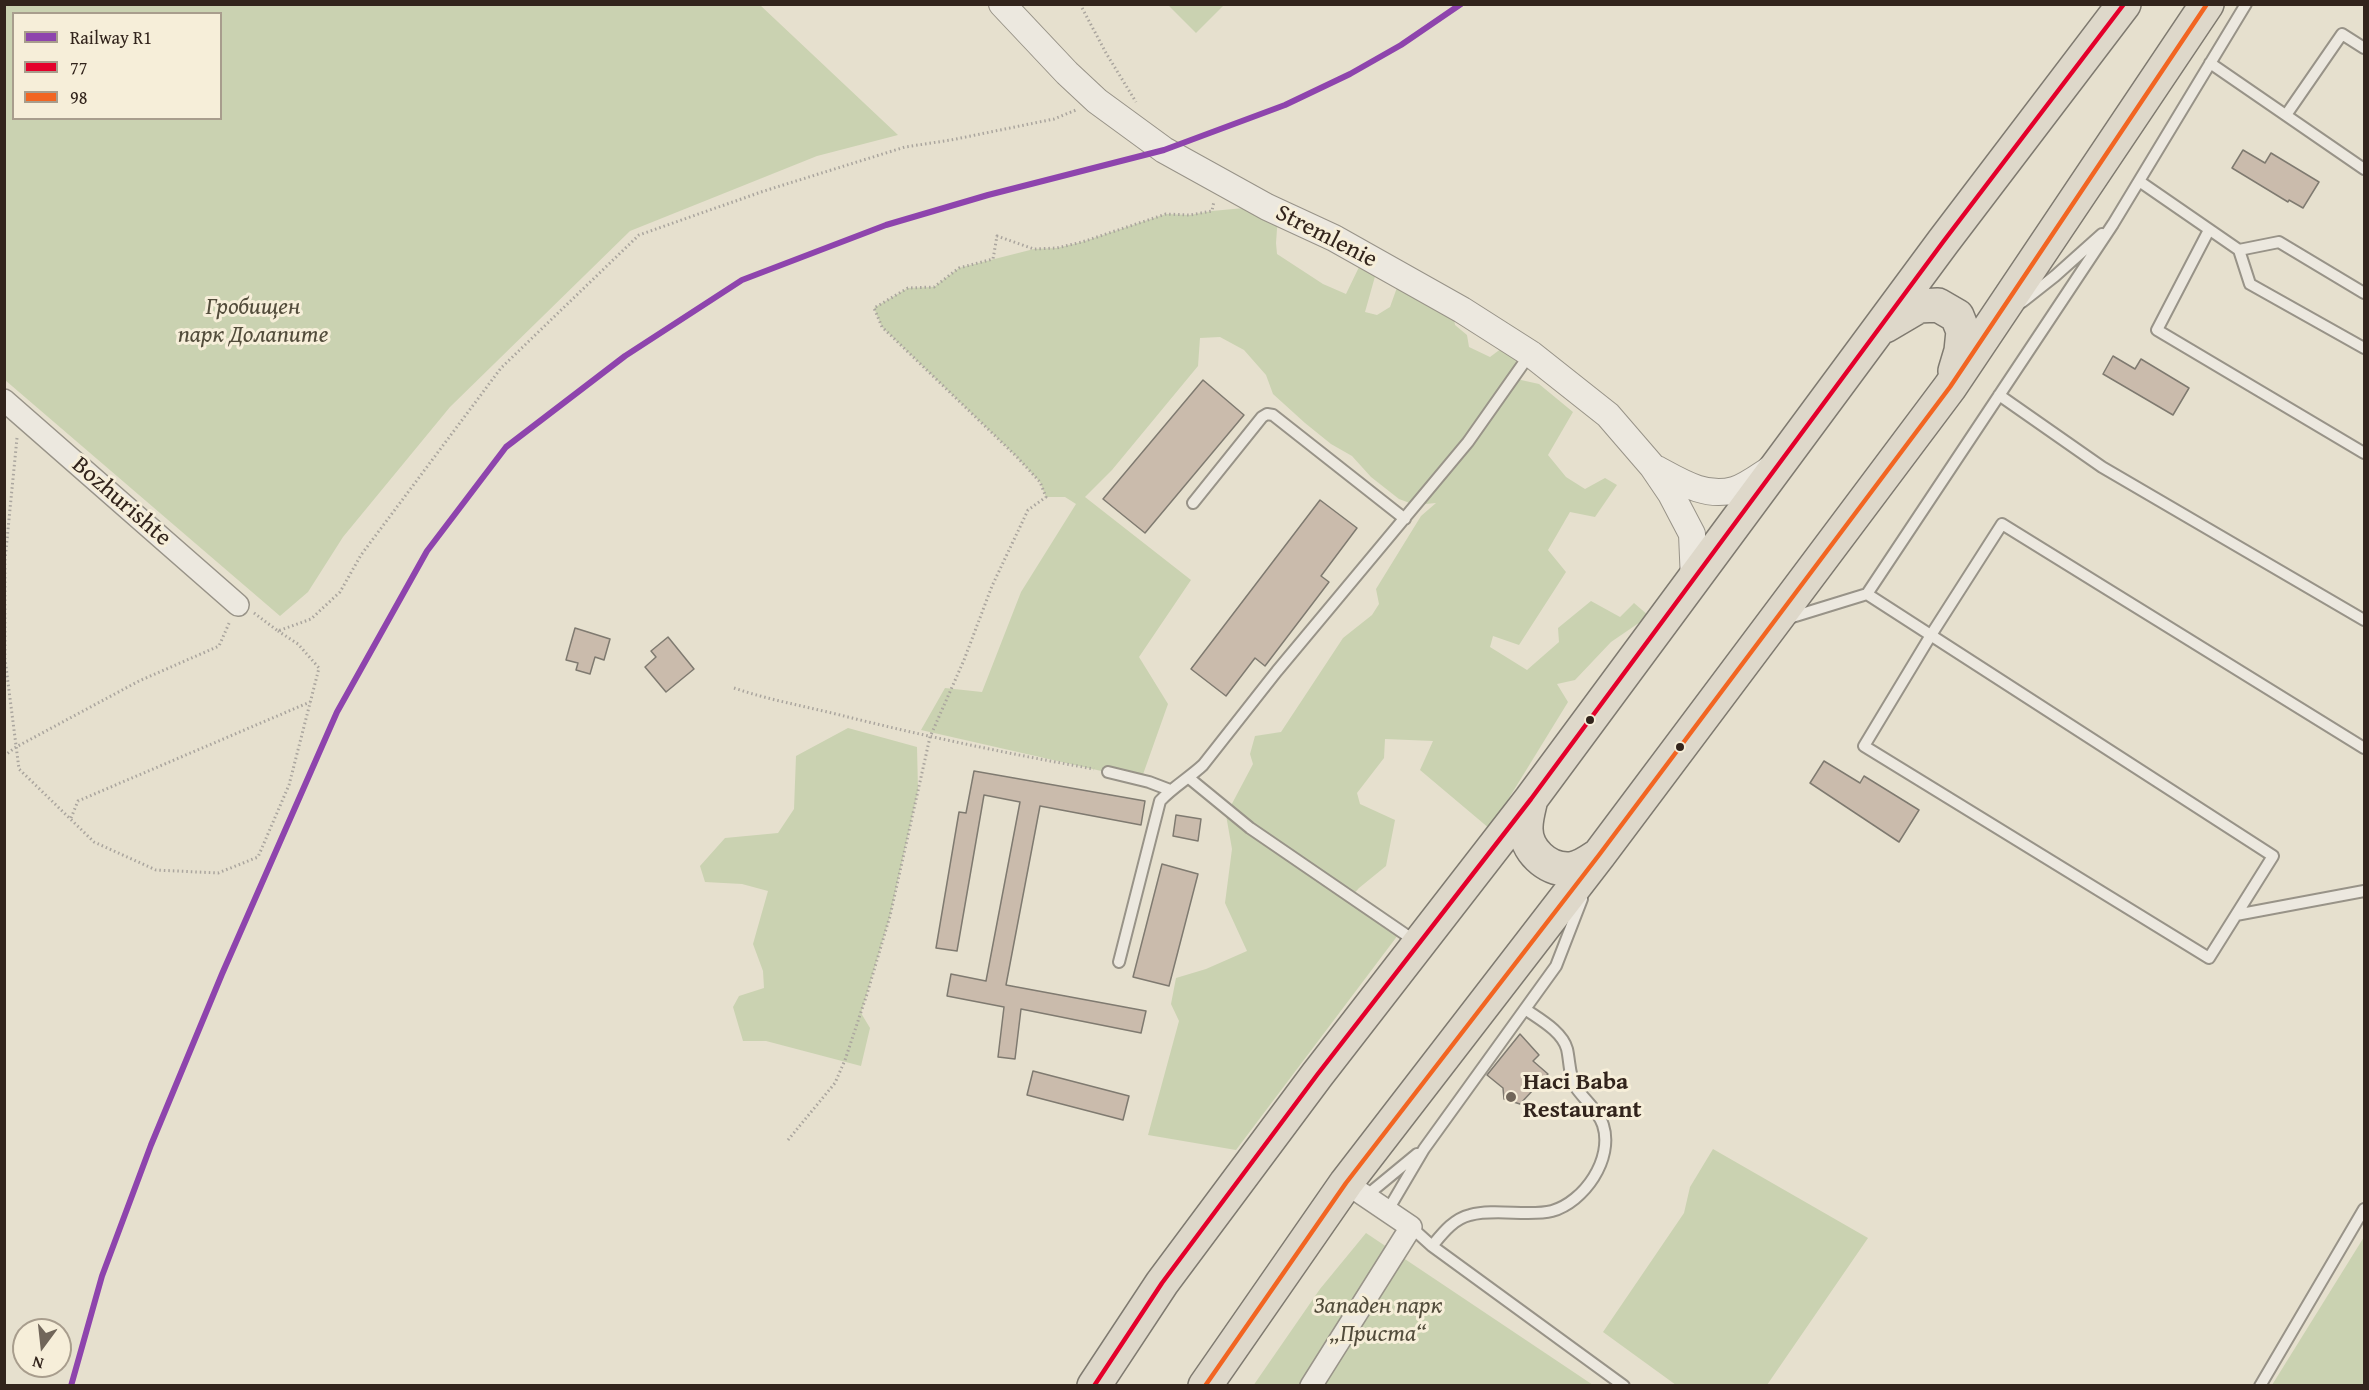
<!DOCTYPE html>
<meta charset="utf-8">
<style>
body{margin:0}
#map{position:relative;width:2369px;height:1390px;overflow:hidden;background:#e6e0ce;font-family:"Gentium Book Plus",serif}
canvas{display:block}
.frame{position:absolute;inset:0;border:6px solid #32241c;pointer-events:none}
.legend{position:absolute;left:12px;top:12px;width:210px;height:108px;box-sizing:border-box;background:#f6eed9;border:2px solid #a89d8d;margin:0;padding:8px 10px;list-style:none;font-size:18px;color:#32241c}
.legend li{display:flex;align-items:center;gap:12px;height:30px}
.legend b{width:30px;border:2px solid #a89d8d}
.north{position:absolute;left:12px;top:1318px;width:60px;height:60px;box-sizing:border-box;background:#f6eed9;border:2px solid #a89d8d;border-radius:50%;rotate:195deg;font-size:16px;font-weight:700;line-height:24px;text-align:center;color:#32241c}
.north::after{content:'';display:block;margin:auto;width:21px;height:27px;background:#71665a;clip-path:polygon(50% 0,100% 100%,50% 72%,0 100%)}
</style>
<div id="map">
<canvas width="2369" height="1390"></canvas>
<div class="frame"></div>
<ul class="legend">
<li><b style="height:8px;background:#8e44ad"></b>Railway R1</li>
<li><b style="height:8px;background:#e4002b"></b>77</li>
<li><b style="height:8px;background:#f26522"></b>98</li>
</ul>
<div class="north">N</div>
</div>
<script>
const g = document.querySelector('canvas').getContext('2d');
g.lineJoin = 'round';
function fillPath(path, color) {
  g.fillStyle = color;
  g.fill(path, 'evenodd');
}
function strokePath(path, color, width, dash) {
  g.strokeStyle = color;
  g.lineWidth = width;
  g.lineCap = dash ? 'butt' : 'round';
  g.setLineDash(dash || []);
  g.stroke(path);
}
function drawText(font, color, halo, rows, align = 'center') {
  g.font = font + ' "Gentium Book Plus",serif';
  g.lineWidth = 6;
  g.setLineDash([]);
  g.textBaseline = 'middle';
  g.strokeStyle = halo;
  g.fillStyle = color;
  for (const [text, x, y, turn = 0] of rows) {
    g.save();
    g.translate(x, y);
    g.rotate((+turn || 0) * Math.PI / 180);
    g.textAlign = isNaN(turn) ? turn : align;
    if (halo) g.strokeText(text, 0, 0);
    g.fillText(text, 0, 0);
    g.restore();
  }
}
fillPath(new Path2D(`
 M 5,4 L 760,5 L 898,135 L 817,156 L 630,231 L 450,407 L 343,537 L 308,592 L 280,616 L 5,380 ZM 14,14 L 220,14 L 220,118 L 14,118 Z
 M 1168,5 L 1224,5 L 1196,33 Z
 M 1244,208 L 1278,215 L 1276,243 L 1277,254 L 1323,284 L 1346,294 L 1360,265 L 1376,273 L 1365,312 L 1377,315 L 1390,307 L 1399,282 L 1453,311 L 1455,325 L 1467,335 L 1469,347 L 1490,357 L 1502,348 L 1517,359 L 1512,378 L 1539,384 L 1573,412 L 1548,455 L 1566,477 L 1585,489 L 1605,478 L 1617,485 L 1595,517 L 1570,512 L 1548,550 L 1566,572 L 1519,645 L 1493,636 L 1490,647 L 1527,670 L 1559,642 L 1558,628 L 1591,601 L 1620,617 L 1634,603 L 1649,616 L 1611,642 L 1575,680 L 1557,684 L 1568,702 L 1490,829 L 1420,770 L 1433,741 L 1385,739 L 1384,758 L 1357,793 L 1360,804 L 1395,820 L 1386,866 L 1359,888 L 1348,900 L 1398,935 L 1236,1150 L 1148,1135 L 1179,1021 L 1171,1004 L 1176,978 L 1206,969 L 1247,951 L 1225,903 L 1232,849 L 1226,815 L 1253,764 L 1250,754 L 1255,736 L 1281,732 L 1343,638 L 1372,615 L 1379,604 L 1376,589 L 1421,516 L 1436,503 L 1415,505 L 1399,499 L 1371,477 L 1352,456 L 1331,444 L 1305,423 L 1273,394 L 1266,375 L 1244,350 L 1220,337 L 1200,338 L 1198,366 L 1112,470 L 1085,497 L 1191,580 L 1139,657 L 1168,704 L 1141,780 L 921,730 L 945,688 L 982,692 L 1021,592 L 1076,504 L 1065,497 L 1046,497 L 1040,482 L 1016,456 L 882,327 L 874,308 L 908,288 L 934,287 L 959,268 L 1034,249 L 1057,248 L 1082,242 L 1166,214 L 1190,215 L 1212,211 Z
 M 848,728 L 917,747 L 918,790 L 890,916 L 861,1013 L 870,1028 L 861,1066 L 766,1041 L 743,1041 L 733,1007 L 739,996 L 764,988 L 763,971 L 753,944 L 768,891 L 742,884 L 705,882 L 700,866 L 725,838 L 778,833 L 794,809 L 796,756 Z
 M 1713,1149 L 1868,1238 L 1767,1385 L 1676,1385 L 1603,1332 L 1684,1213 L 1690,1187 Z
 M 1366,1233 L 1593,1385 L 1253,1386 L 1320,1289 Z
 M 2364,1237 L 2364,1385 L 2272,1385 Z`), '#cad2b1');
const building = new Path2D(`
 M 2243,150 L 2265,163 L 2271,153 L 2319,182 L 2303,208 L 2289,200 L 2288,202 L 2232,168 Z
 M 2113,356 L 2135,369 L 2141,359 L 2189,388 L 2173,415 L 2103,374 Z
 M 1203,380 L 1244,415 L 1145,533 L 1103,499 Z
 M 1320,500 L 1357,528 L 1321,576 L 1329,582 L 1265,666 L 1255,658 L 1226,696 L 1191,669 Z
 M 575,628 L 610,639 L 604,660 L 595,657 L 590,674 L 576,670 L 578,663 L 566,660 Z
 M 668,637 L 694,669 L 666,692 L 645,667 L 656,657 L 651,651 Z
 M 1824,761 L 1860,783 L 1864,776 L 1919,810 L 1899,842 L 1810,783 Z
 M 974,771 L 1145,801 L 1141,825 L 1040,806 L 1006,985 L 1146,1011 L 1141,1033 L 1021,1009 L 1015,1059 L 998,1057 L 1004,1007 L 947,996 L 951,974 L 986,981 L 1020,802 L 984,795 L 957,951 L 936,948 L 959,812 L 966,813 Z
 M 1176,815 L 1201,819 L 1198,841 L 1173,836 Z
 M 1162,864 L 1198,874 L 1169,986 L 1133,977 Z
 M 1520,1034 L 1539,1055 L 1533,1061 L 1548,1074 L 1520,1104 L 1504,1099 L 1503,1088 L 1487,1075 Z
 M 1033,1071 L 1129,1096 L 1123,1120 L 1027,1095 Z`);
fillPath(building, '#cabbac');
strokePath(building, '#7f7a70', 1.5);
const service = new Path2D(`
 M 2210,63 L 2364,169
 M 2286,115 L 2342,34 L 2364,48
 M 2139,181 L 2239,250 L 2250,284 L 2364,348
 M 2209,230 L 2157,330 L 2364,453
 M 2239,250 L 2279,242 L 2364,293
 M 2022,302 L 2055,276 L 2102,234
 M 1999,395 L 2102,467 L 2364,620
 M 1193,503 L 1262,417 L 1267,414 L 1273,415 L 1405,519
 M 1867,594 L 2273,856 L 2209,958 L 1864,746 L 1931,635 L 2002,524 L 2364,748
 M 1789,618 L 1867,594 L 2113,224 L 2246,4
 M 1108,772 L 1149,782 L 1170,790
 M 1189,778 L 1250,828 L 1415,941
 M 2236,915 L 2364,891
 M 1119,962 L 1160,801 C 1173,787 1189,778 1203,765 L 1277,671 L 1468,442 L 1530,354
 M 1366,1196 L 1417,1154
 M 1388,1210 L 1424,1149 L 1556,966 L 1582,899
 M 1411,1227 L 1432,1246 L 1624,1386
 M 1432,1246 C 1442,1234 1453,1219 1470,1215 C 1495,1208 1529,1217 1552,1211 C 1584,1202 1614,1159 1603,1125 C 1599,1112 1585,1100 1577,1089 C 1569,1078 1570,1062 1567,1049 C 1562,1031 1539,1019 1525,1009
 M 2260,1386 L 2364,1209`);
const minor = new Path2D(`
 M 4,400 L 238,605
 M 1311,1386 L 1411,1227 L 1346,1183`);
const tertiary = new Path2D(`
 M 1002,4 L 1067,73 L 1097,101 L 1164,150 L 1267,207 L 1334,238 L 1462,310 L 1531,354 L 1608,415 L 1652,466 L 1671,494 L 1692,534 L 1694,581
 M 1657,469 C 1681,482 1706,498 1734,490 C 1747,486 1761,475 1772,468`);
const trunk = new Path2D(`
 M 1885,326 L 1919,306 L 1938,305 L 1957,316 L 1963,331 L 1961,351 L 1955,371
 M 1531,799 C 1529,808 1526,818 1526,827 C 1525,850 1547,870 1569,869 C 1579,869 1590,861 1599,855
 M 1094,1386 L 1162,1283 L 1317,1075 L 1531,799 L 1943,242 L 2124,4
 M 1205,1386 L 1346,1183 L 1599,855 L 1950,387 L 2207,4`);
strokePath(service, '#989388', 14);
strokePath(minor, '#989388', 24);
strokePath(tertiary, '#989388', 28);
strokePath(trunk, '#7f7a70', 36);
strokePath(new Path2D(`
 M 1080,4 L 1106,53 L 1136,102
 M 17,438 L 5,560 L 5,659 L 19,769 L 94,842 L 156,870 L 218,873 L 258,857 L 289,785 L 319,668 L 298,644 L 278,631
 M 254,613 L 278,631 L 311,619 L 340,592 L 361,555 L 501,368 L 639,235 L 764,191 L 905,147 L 951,140 L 1054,119 L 1076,110
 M 734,688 C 769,700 804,706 840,715 C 924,736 1009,754 1094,769
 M 4,756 L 16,747 L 139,681 L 219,646 L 230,621
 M 71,818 L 78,801 L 310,702
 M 788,1140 L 835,1083 L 845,1060 L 867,994 L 890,916 L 930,737 L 964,660 L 992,586 L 1028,510 L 1046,497 L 1040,482 L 1016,456 L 882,327 L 874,308 L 908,288 L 934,287 L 959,268 L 993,259 L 997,236 L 1034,249 L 1057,248 L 1082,242 L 1166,214 L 1190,215 L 1212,211 L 1214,201`), '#aaa59e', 3, [1.5, 3]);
strokePath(service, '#ece8df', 10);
strokePath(minor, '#ece8df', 21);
strokePath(tertiary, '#ece8df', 26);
strokePath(trunk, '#ded8ca', 33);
strokePath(new Path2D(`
 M 1094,1386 L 1162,1283 L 1317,1075 L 1531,799 L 1943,242 L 2124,4`), '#e4002b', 4.5);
strokePath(new Path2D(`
 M 1205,1386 L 1346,1183 L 1599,855 L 1950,387 L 2207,4`), '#f26522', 4.5);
strokePath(new Path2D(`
 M 71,1386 L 102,1276 L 151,1145 L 222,974 L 337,712 L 427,551 L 506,447 L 625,356 L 742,280 L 886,225 L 988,195 L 1164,150 L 1285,105 L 1350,74 L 1401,45 L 1461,4`), '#8e44ad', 6);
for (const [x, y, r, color] of [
 [1590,720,5,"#32241c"],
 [1680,747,5,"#32241c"],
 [1511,1097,6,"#71665a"]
]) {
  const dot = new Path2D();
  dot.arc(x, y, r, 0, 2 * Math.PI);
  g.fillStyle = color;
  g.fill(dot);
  strokePath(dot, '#f6eed9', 2);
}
drawText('24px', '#32241c', '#f6eed9', [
 ["Stremlenie",1326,237,27],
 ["Bozhurishte",121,502,41]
]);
drawText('italic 24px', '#524c3b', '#f6eed9', [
 ["Гробищен",253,308],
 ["парк Долапите",253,336],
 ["Западен парк",1378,1307],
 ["„Приста“",1378,1335]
]);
drawText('bold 24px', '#32241c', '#f6eed9', [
 ["Haci Baba",1523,1083],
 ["Restaurant",1523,1111]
], 'left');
</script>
